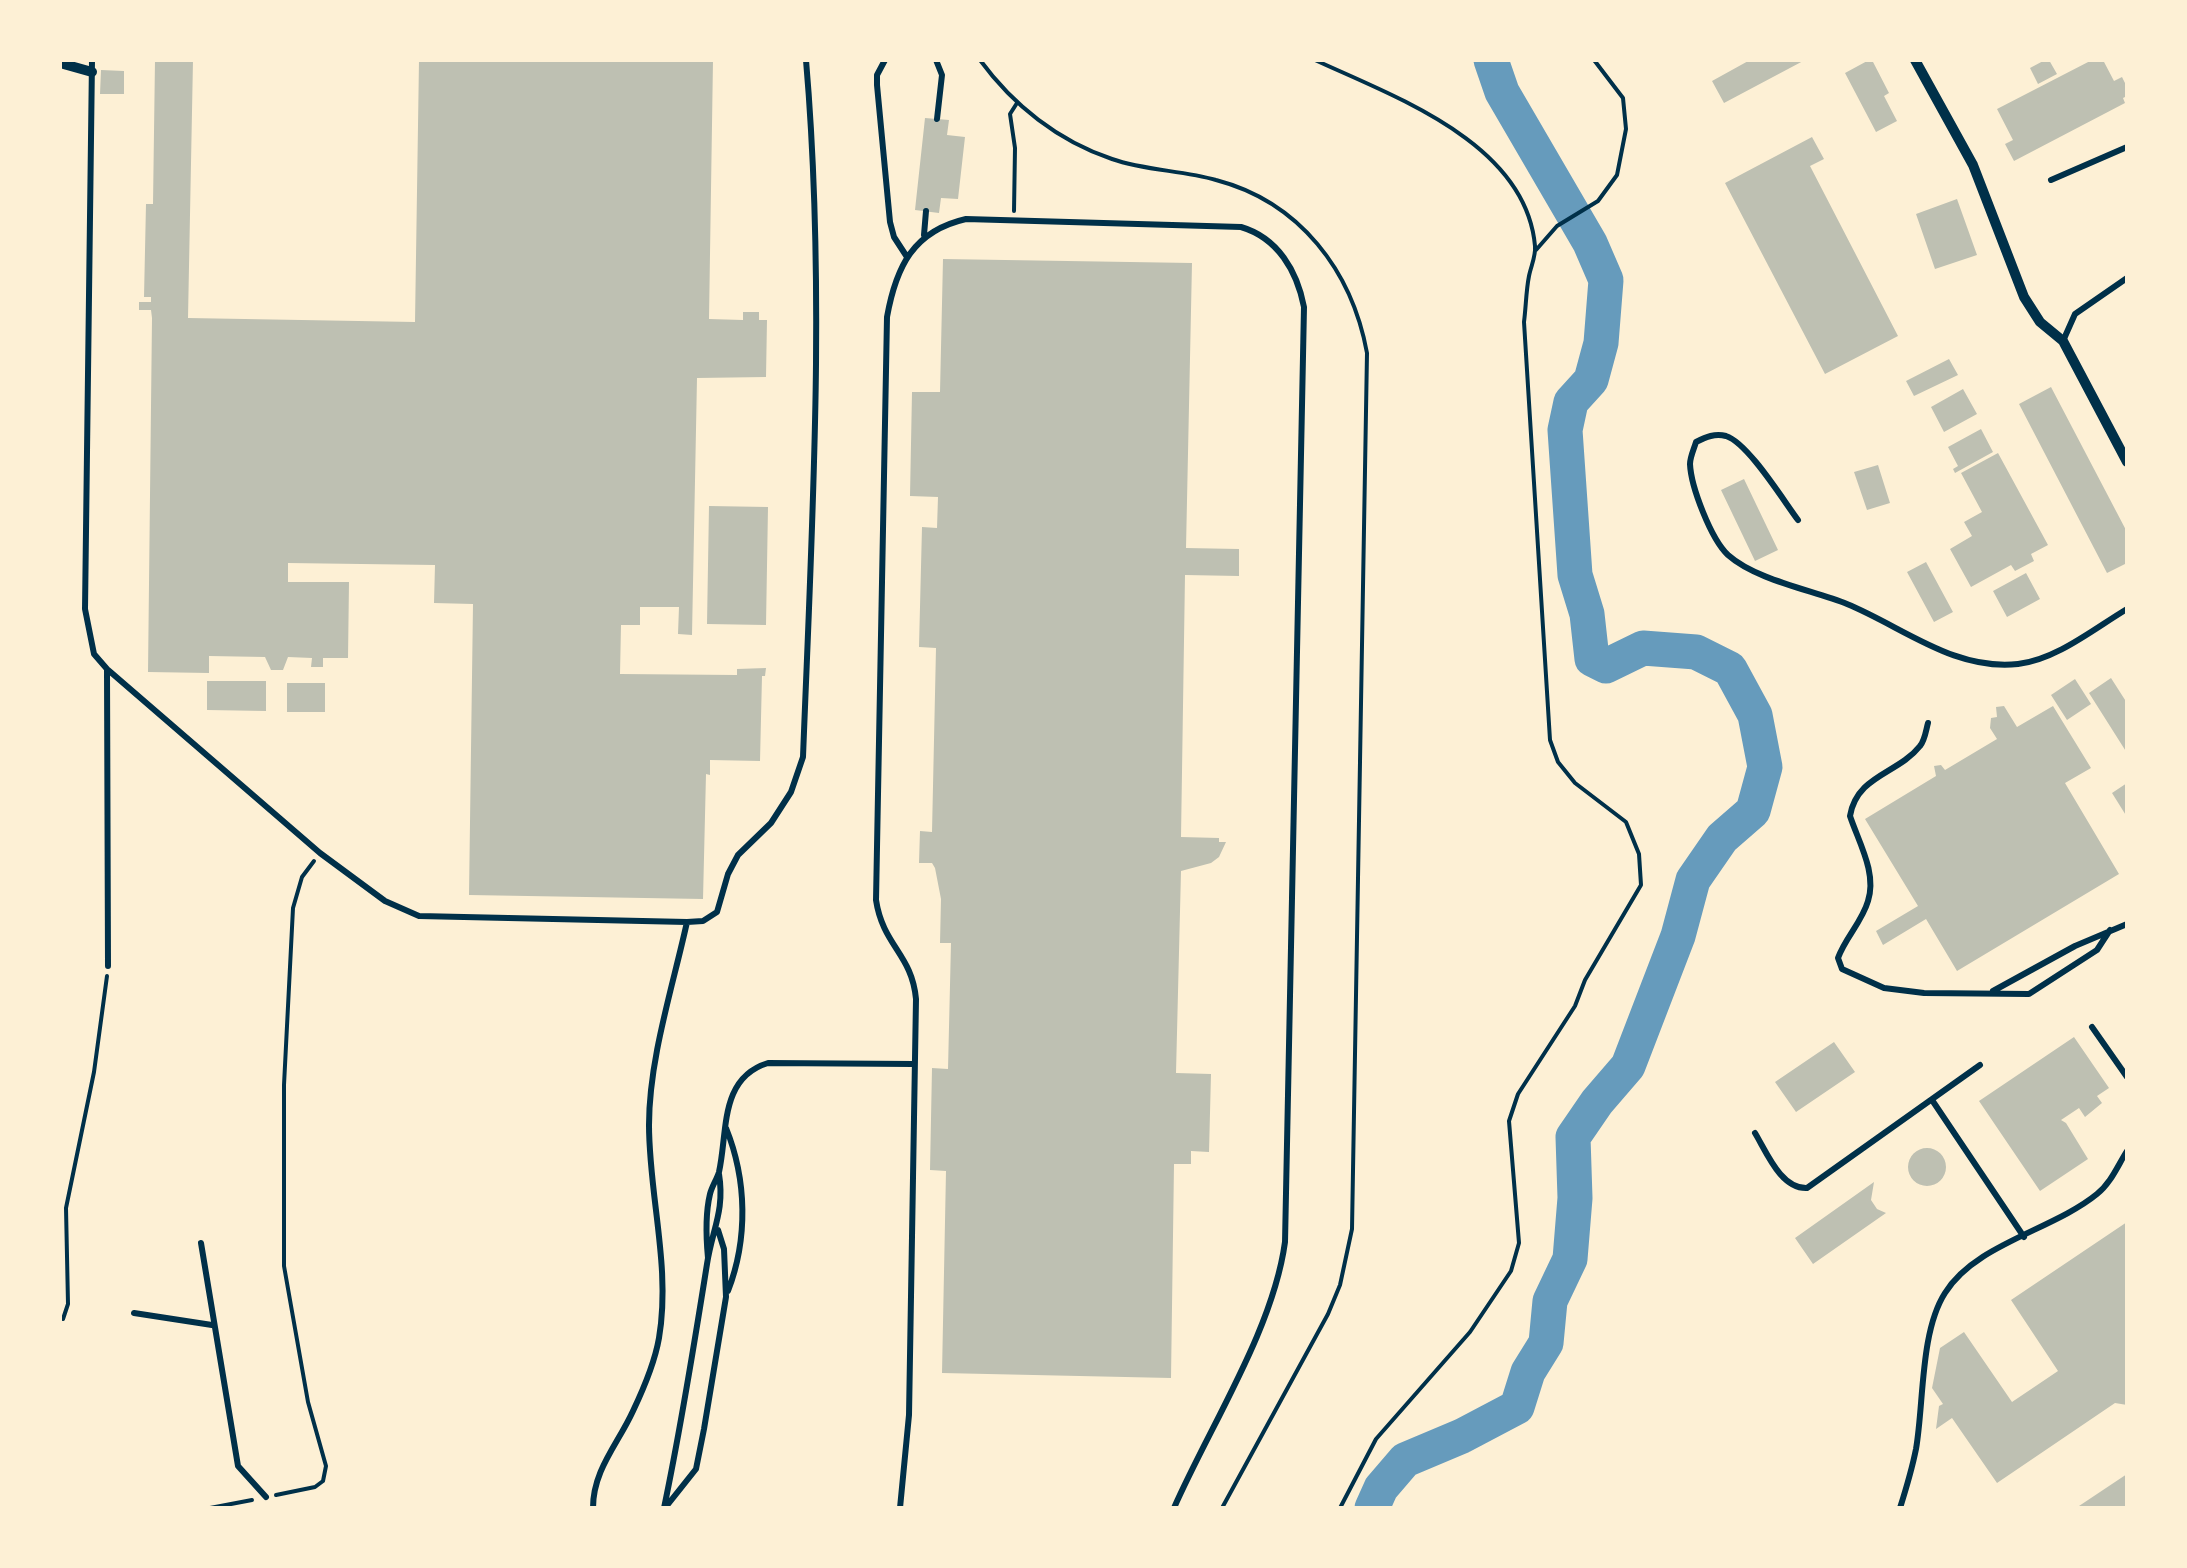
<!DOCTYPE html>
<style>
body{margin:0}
#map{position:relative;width:2187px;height:1568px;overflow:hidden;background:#fdf0d5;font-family:"Times New Roman",serif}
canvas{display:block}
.frame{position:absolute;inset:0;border:62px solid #fdf0d5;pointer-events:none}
</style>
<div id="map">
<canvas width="2187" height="1568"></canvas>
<div class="frame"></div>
</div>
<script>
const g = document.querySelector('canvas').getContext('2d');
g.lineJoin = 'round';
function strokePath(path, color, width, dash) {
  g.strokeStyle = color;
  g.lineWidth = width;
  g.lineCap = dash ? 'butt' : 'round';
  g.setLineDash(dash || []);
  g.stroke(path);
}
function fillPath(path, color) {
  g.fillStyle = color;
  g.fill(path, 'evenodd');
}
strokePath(new Path2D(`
 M 1372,1508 L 1381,1488 L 1405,1460 L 1462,1436 L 1517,1407 L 1528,1372 L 1546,1343 L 1550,1301 L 1570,1259 L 1575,1198 L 1573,1137 L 1597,1102 L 1628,1066 L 1678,936 L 1693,880 L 1722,838 L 1753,811 L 1765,767 L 1755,715 L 1730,669 L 1696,652 L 1643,648 L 1606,666 L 1592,659 L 1587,614 L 1575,575 L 1565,430 L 1571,402 L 1591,380 L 1601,343 L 1606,280 L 1590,243 L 1502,92 L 1491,60`), '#669bbc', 35);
fillPath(new Path2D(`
 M 155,60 L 193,60 L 188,318 L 415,322 L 419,60 L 713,60 L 709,319 L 743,320 L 743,312 L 759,312 L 759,320 L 767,320 L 766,377 L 697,378 L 692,635 L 678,634 L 679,607 L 640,607 L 640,625 L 621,625 L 620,674 L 737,675 L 737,669 L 766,668 L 765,676 L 762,676 L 760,761 L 710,760 L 710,775 L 706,774 L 703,899 L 469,895 L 473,604 L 434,603 L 435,565 L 288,563 L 288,582 L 349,582 L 348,658 L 323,658 L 323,667 L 311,667 L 312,658 L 288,657 L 283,670 L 271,670 L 265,657 L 209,656 L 209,673 L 148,672 L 152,318 L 151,310 L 139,310 L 139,302 L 151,302 L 151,297 L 144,297 L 146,204 L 153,204 Z
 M 1750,60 L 1805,60 L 1724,103 L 1712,81 Z
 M 1869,60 L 1872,60 L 1889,93 L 1884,96 L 1897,121 L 1876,132 L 1845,73 Z
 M 2045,60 L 2049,60 L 2057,74 L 2038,84 L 2030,68 Z
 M 2092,60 L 2103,60 L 2114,81 L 2122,77 L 2127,87 L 2127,96 L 2123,98 L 2125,103 L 2014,161 L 2005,144 L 2013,140 L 1997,109 Z
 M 101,70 L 124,71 L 124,94 L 100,94 Z
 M 925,118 L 949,120 L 947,135 L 965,137 L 958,199 L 941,198 L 939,213 L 915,210 Z
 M 1812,137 L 1824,159 L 1810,166 L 1898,336 L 1825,374 L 1725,183 Z
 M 1957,199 L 1977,255 L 1935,269 L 1916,214 Z
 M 943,259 L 1192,263 L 1186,548 L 1239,549 L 1239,576 L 1185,575 L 1181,837 L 1219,838 L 1219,842 L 1226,842 L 1219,857 L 1211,863 L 1181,871 L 1176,1073 L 1211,1074 L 1209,1152 L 1191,1151 L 1191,1164 L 1174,1164 L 1171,1378 L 942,1373 L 946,1171 L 930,1170 L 932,1068 L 948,1069 L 951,943 L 940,943 L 941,899 L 935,868 L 932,863 L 919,863 L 920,831 L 932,832 L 936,648 L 919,647 L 922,527 L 937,528 L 938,497 L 910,496 L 912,392 L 940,392 Z
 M 1949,359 L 1958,375 L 1914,396 L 1906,381 Z
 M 2051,387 L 2127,532 L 2127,563 L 2107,573 L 2019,404 Z
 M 1963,389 L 1977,414 L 1944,432 L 1931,407 Z
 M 1981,429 L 1993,452 L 1955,473 L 1953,469 L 1958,466 L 1948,447 Z
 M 1998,453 L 2048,545 L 2031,554 L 2034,561 L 2015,571 L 2011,565 L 1971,587 L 1950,549 L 1972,536 L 1964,522 L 1982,512 L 1961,473 Z
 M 1878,465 L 1890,503 L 1867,510 L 1854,472 Z
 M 1744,479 L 1778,550 L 1755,561 L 1721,490 Z
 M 709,506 L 768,507 L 766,625 L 707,624 Z
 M 1926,562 L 1953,612 L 1934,622 L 1907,572 Z
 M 2026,573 L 2040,599 L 2007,617 L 1993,591 Z
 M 2111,678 L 2127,703 L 2127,753 L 2089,693 Z
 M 2075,679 L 2091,704 L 2067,720 L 2051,695 Z
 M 207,681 L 266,681 L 266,711 L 207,710 Z
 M 287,683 L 325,683 L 325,712 L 287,712 Z
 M 2004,706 L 2017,727 L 2053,706 L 2091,768 L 2065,783 L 2119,874 L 1957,971 L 1926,919 L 1883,945 L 1876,931 L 1918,906 L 1865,819 L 1936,776 L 1934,766 L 1941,765 L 1945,770 L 1997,739 L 1990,728 L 1991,718 L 1997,717 L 1996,707 Z
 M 2127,783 L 2127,817 L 2112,793 Z
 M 2074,1037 L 2109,1088 L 2097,1096 L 2102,1103 L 2085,1117 L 2079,1108 L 2061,1120 L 2066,1123 L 2088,1159 L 2040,1191 L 1979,1101 Z
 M 1834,1042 L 1855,1072 L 1796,1112 L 1775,1082 Z
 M1908 1167a19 19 0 1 1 38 0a19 19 0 1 1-38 0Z
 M 1874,1182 L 1871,1200 L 1877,1209 L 1886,1213 L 1813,1264 L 1795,1238 Z
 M 2127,1222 L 2127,1405 L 2115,1403 L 1997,1483 L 1952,1418 L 1936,1429 L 1939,1406 L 1943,1404 L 1932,1388 L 1940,1348 L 1964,1332 L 2012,1402 L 2058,1371 L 2011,1300 Z
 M 2127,1474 L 2127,1508 L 2076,1508 Z`), '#bec0b2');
strokePath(new Path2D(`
 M 980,60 C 1013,105 1058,141 1112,159 C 1146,171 1182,170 1216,180 C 1300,202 1352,271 1367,353 L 1352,1229 L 1340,1285 L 1328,1314 L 1222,1508
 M 1315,60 C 1395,97 1526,143 1535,246 C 1536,256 1531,266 1529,276 C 1526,291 1526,307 1524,322 L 1550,740 L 1558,762 L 1575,783 L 1626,822 L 1639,854 L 1641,885 L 1585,980 L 1575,1006 L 1518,1094 L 1509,1121 L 1519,1243 L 1511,1271 L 1470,1332 L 1376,1439 L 1340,1508
 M 1014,211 L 1015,148 L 1010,114 L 1017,103
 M 1536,250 L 1557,226 L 1598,201 L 1617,175 L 1626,129 L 1623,98 L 1594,60
 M 63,1319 L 68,1304 L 66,1208 L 94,1072 L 107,976
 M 276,1495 L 315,1487 L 323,1481 L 326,1466 L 308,1402 L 284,1266 L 284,1085 L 293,908 L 302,877 L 314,861
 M 210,1508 L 252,1500`), '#003049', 4);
strokePath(new Path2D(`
 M 92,60 L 85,609 L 94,654 L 107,669 L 320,853 L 385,901 L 419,916 L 687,922 L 703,921 L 717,912 L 728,874 L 738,855 L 771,823 L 791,792 L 803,757 C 812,524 826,293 806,60
 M 885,60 L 877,75 L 877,85 L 890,222 L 894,237 L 907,257
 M 936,60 L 942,75 L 937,119
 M 2051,180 L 2127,147
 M 924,235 L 926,211
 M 2063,341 L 2075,314 L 2127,278
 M 1798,520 C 1783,500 1748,443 1726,436 C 1715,433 1706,437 1696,442 C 1694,449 1690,457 1690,464 C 1691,487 1711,539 1728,555 C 1756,580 1812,590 1847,604 C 1903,627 1954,671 2018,664 C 2056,660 2095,628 2127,609
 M 107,670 L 108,966
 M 1928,723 C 1926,730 1925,740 1920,746 C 1898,774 1857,775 1850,816 C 1859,843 1877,873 1868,901 C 1862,922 1845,938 1838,958 L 1842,969 L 1884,988 L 1924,993 L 2029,994 L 2097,950 L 2110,930
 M 1993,991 L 2075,946 L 2127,924
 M 2092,1027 L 2127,1077
 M 1932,1100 L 2024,1237
 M 726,1128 C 747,1180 748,1239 728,1291
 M 1755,1133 C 1767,1153 1781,1189 1807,1188 L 1980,1065
 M 201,1243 L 238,1466 L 266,1497
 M 708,1258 C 706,1237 705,1215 710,1194 C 712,1186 717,1179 719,1172 C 728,1132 719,1078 768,1063 L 913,1064
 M 134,1313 L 212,1325
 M 593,1508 C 593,1470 618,1444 633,1411 C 643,1390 655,1361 659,1338 C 671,1267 649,1196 649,1125 C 649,1059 673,986 687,922
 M 664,1508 C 681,1427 694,1346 707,1264 C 712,1230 725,1211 719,1174
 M 665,1508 L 696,1469 L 704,1429 L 726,1297 L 724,1249 L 718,1230
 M 900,1508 L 909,1415 L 916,999 C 912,954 883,946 876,900 L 887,317 C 896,267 913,231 966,219 L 1241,227 C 1278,238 1297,271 1304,307 L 1285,1242 C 1273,1330 1210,1426 1174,1508
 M 1900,1508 C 1906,1489 1912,1469 1916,1449 C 1924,1403 1920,1332 1945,1293 C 1975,1244 2053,1230 2097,1194 C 2111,1183 2118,1165 2127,1151`), '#003049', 6);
strokePath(new Path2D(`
 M 1915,60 L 1973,165 L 2024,297 L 2040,322 L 2063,341 L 2127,462
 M 60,63 L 92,72`), '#003049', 10);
</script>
